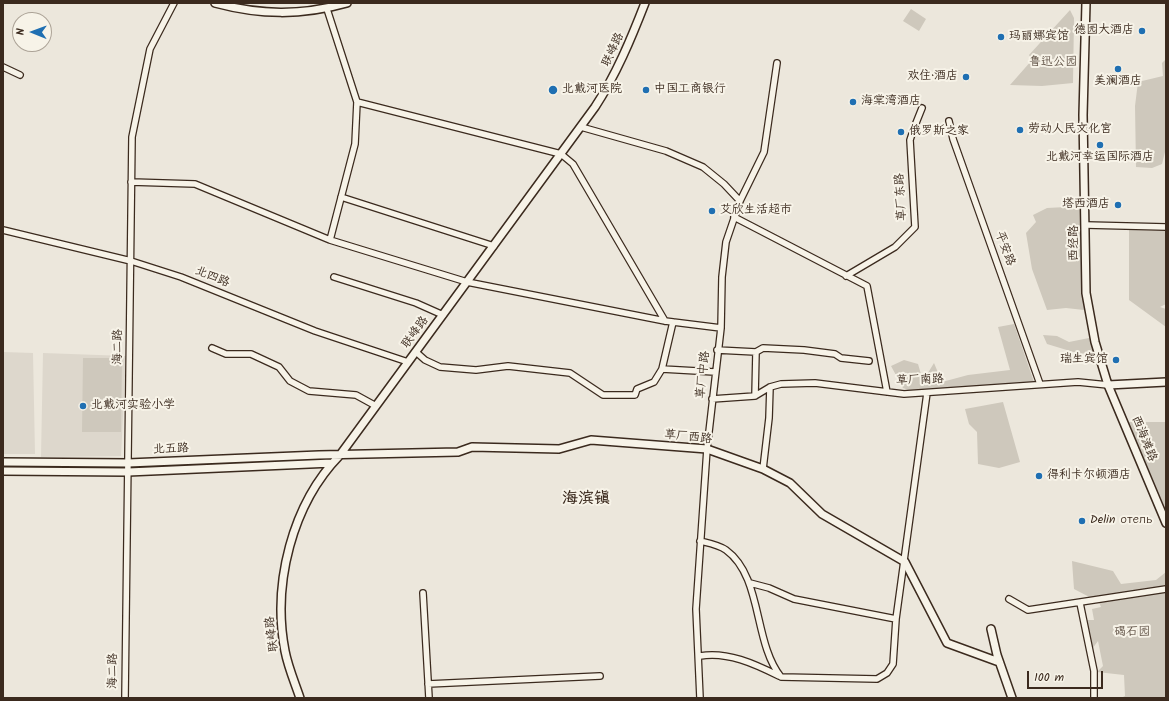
<!DOCTYPE html>
<meta charset="utf-8">
<style>
body{margin:0}
#map{position:relative;width:1169px;height:701px;overflow:hidden;background:#ece7dc;font-family:Kalam,sans-serif}
canvas{display:block}
.frame{position:absolute;inset:0;border:4px solid #3b2a1e;pointer-events:none}
.north{position:absolute;left:12px;top:12px;width:40px;height:40px;box-sizing:border-box;background:#f7f3e8;border:1px solid #aca397;border-radius:50%;rotate:271deg;font-size:11px;font-weight:700;line-height:16px;text-align:center;color:#3b2a1e}
.north::after{content:'';display:block;margin:auto;width:14px;height:18px;background:#1f6fb2;clip-path:polygon(50% 0,100% 100%,50% 72%,0 100%)}
.scale{position:absolute;left:1027px;top:671px;width:76px;height:18px;box-sizing:border-box;border:2px solid #3b2a1e;border-top:0;padding-left:5px;font-size:12px;line-height:14px;white-space:nowrap;color:#3b2a1e;-webkit-text-stroke:3px #f7f3e8;paint-order:stroke}
</style>
<div id="map">
<canvas width="1169" height="701"></canvas>
<div class="frame"></div>
<div class="north">N</div>
<div class="scale">100 m</div>
</div>
<script>
const g = document.querySelector('canvas').getContext('2d');
g.lineJoin = 'round';
function fillPath(path, color) {
  g.fillStyle = color;
  g.fill(path, 'evenodd');
}
function strokePath(path, color, width, dash) {
  g.strokeStyle = color;
  g.lineWidth = width;
  g.lineCap = dash ? 'butt' : 'round';
  g.setLineDash(dash || []);
  g.stroke(path);
}
function drawText(font, color, halo, rows, align = 'center') {
  g.font = font + ' Kalam,"LXGW WenKai TC",sans-serif';
  g.lineWidth = 4;
  g.setLineDash([]);
  g.textBaseline = 'middle';
  g.strokeStyle = halo;
  g.fillStyle = color;
  for (const [text, x, y, turn = 0] of rows) {
    g.save();
    g.translate(x, y);
    g.rotate((+turn || 0) * Math.PI / 180);
    g.textAlign = isNaN(turn) ? turn : align;
    if (halo) g.strokeText(text, 0, 0);
    g.fillText(text, 0, 0);
    g.restore();
  }
}
fillPath(new Path2D(`
 M 3,352 L 33,353 L 35,454 L 3,454 Z
 M 43,353 L 126,356 L 121,456 L 41,457 Z`), '#ddd7cc');
fillPath(new Path2D(`
 M 911,9 L 926,19 L 919,31 L 903,21 Z
 M 1070,10 L 1074,18 L 1073,83 L 1042,86 L 1010,85 L 1032,60 L 1029,55 Z
 M 1166,59 L 1166,148 L 1162,164 L 1152,168 L 1136,167 L 1135,106 L 1138,82 L 1163,76 L 1162,63 Z
 M 1066,207 L 1084,211 L 1084,310 L 1066,308 L 1047,310 L 1032,269 L 1026,233 L 1036,222 L 1033,215 L 1047,208 Z
 M 1129,230 L 1166,231 L 1166,304 L 1160,307 L 1166,309 L 1166,327 L 1129,300 Z
 M 1014,324 L 1034,382 L 911,391 L 903,388 L 891,366 L 904,360 L 918,364 L 923,381 L 934,363 L 942,382 L 968,375 L 1010,370 L 998,327 Z
 M 1043,335 L 1057,336 L 1069,342 L 1094,337 L 1098,351 L 1080,354 L 1047,344 Z
 M 83,358 L 122,358 L 121,432 L 82,432 Z
 M 1003,402 L 1020,462 L 999,468 L 978,464 L 977,432 L 969,424 L 965,409 Z
 M 1128,422 L 1166,422 L 1166,518 L 1127,423 Z
 M 1072,561 L 1113,571 L 1121,584 L 1156,580 L 1166,572 L 1166,698 L 1121,698 L 1125,696 L 1124,675 L 1097,672 L 1103,666 L 1098,641 L 1089,653 L 1086,620 L 1094,620 L 1092,609 L 1101,607 L 1099,602 L 1074,589 Z`), '#cec8bc');
const minor = new Path2D(`
 M 327,9 L 357,102 L 355,144 L 330,240
 M 3,67 L 20,75
 M 357,102 L 561,154 L 573,164 L 665,321
 M 949,121 L 953,139 L 1040,384
 M 581,127 L 666,151 L 703,167 L 724,184 L 740,201
 M 131,182 L 195,184 L 330,240 L 467,282 L 665,321 L 721,328
 M 341,197 L 494,246
 M 734,217 L 867,286 L 887,392
 M 1086,225 L 1166,227
 M 3,230 L 131,261 L 181,277 L 315,331 L 408,362
 M 846,276 L 895,247 L 915,227 L 910,140 L 914,128 L 922,108
 M 334,277 L 416,303 L 443,315
 M 212,348 L 226,354 L 251,354 L 279,367 L 290,381 L 309,391 L 356,395 L 376,406
 M 717,350 L 756,352 L 763,348 L 804,350 L 835,354 L 841,358 L 869,361
 M 416,352 L 425,360 L 440,367 L 476,370 L 508,366 L 570,373 L 603,395 L 635,395 L 637,389 L 654,382 L 662,369 L 673,322
 M 662,369 L 715,372
 M 755,396 L 756,352
 M 712,399 L 755,396 L 770,387 L 781,384 L 815,383 L 904,394 L 1078,382 L 1108,385
 M 763,469 L 769,418 L 770,387
 M 700,541 C 708,543 719,545 726,550 C 763,577 753,642 781,677 L 877,679 L 887,673 L 893,664 L 896,619 L 927,393
 M 750,583 L 769,588 L 794,599 L 896,619
 M 423,593 L 429,698
 M 1009,599 L 1028,610 L 1166,589
 M 1080,603 L 1094,671 L 1094,698
 M 700,656 C 727,651 755,664 779,676
 M 428,684 L 600,676
 M 125,698 L 132,137 L 150,49 L 174,3
 M 700,698 L 696,609 L 707,449 L 721,328 L 722,277 L 726,242 L 740,201 L 764,152 L 777,63`);
const major = new Path2D(`
 M 215,3 C 260,15 301,16 347,3
 M 1086,3 L 1083,115 L 1086,293 L 1095,342 L 1108,385 L 1166,523
 M 1108,385 L 1166,382
 M 3,462 L 128,463 L 319,455 L 458,452 L 472,447 L 559,449 L 591,440 L 707,449 L 763,469 L 790,483 L 822,514 L 905,562 L 947,643 L 999,662
 M 3,471 L 128,472 L 332,463
 M 991,629 L 997,655 L 1012,698
 M 300,698 C 295,683 288,667 285,651 C 272,584 292,504 340,455 L 595,107 C 616,75 631,39 645,3`);
strokePath(minor, '#3b2a1e', 8);
strokePath(major, '#3b2a1e', 10);
strokePath(minor, '#f7f3e8', 5.5);
strokePath(major, '#f7f3e8', 7);
for (const [x, y, r, color] of [
 [1142,31,4,"#1f6fb2"],
 [1001,37,4,"#1f6fb2"],
 [1118,69,4,"#1f6fb2"],
 [966,77,4,"#1f6fb2"],
 [553,90,5,"#1f6fb2"],
 [646,90,4,"#1f6fb2"],
 [853,102,4,"#1f6fb2"],
 [1020,130,4,"#1f6fb2"],
 [901,132,4,"#1f6fb2"],
 [1100,145,4,"#1f6fb2"],
 [1118,205,4,"#1f6fb2"],
 [712,211,4,"#1f6fb2"],
 [1116,360,4,"#1f6fb2"],
 [83,406,4,"#1f6fb2"],
 [1039,476,4,"#1f6fb2"],
 [1082,521,4,"#1f6fb2"]
]) {
  const dot = new Path2D();
  dot.arc(x, y, r, 0, 2 * Math.PI);
  g.fillStyle = color;
  g.fill(dot);
  strokePath(dot, '#f7f3e8', 1.5);
}
drawText('12px', '#3b2a1e', '#f7f3e8', [
 ["德园大酒店",1134,31,"right"],
 ["玛丽娜宾馆",1009,37],
 ["欢住·酒店",958,77,"right"],
 ["美澜酒店",1118,82,"center"],
 ["北戴河医院",562,90],
 ["中国工商银行",654,90],
 ["海棠湾酒店",861,102],
 ["劳动人民文化宫",1028,130],
 ["俄罗斯之家",909,132],
 ["北戴河幸运国际酒店",1100,158,"center"],
 ["塔西酒店",1110,205,"right"],
 ["艾欣生活超市",720,211],
 ["瑞生宾馆",1108,360,"right"],
 ["北戴河实验小学",91,406],
 ["得利卡尔顿酒店",1047,476],
 ["Delin отель",1090,521]
], 'left');
drawText('12px', '#3b2a1e', '#f7f3e8', [
 ["联峰路",614,50,-65],
 ["草厂东路",902,197,-93],
 ["西经路",1075,243,-90],
 ["平安路",1004,249,70],
 ["北四路",212,278,22],
 ["联峰路",416,333,-54],
 ["海二路",119,347,-89],
 ["草厂中路",704,375,-84],
 ["草厂南路",920,381,-2],
 ["草厂西路",688,438,6],
 ["西海滩路",1143,439,68],
 ["北五路",171,450,-2],
 ["联峰路",273,634,-97],
 ["海二路",114,671,-89]
]);
drawText('12px', '#605246', '#f7f3e8', [
 ["鲁迅公园",1053,63],
 ["碣石园",1132,633]
]);
drawText('bold 16px', '#3b2a1e', '#f7f3e8', [
 ["海滨镇",586,500]
]);
</script>
